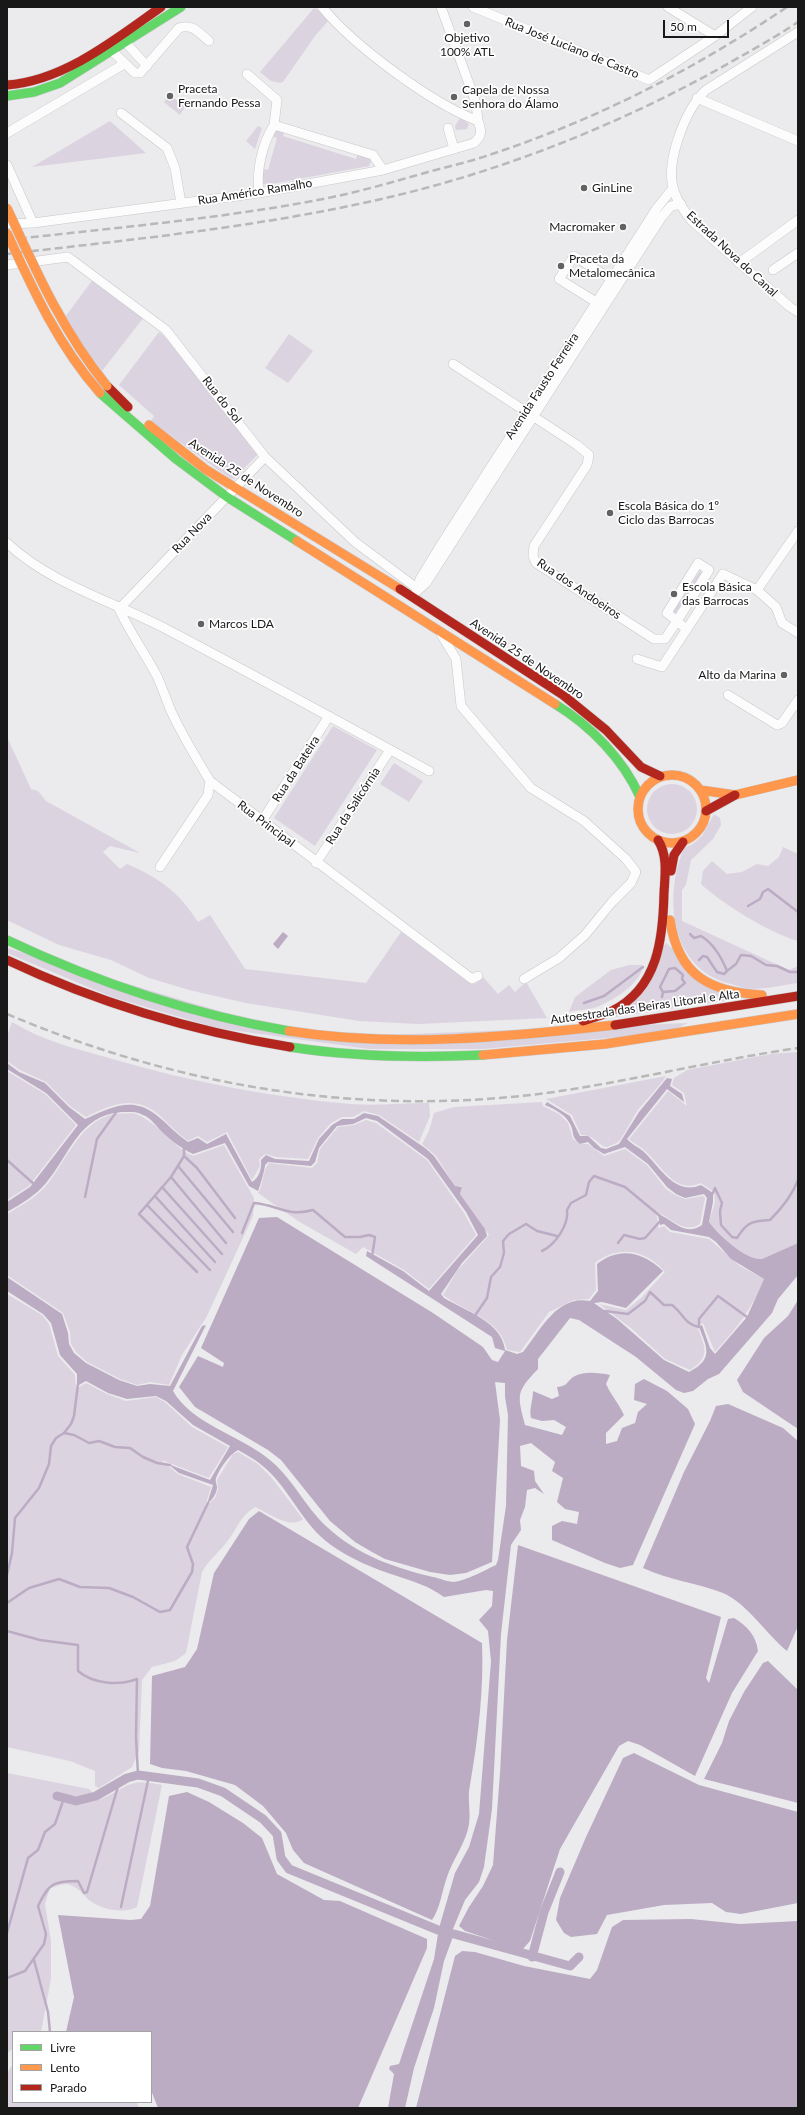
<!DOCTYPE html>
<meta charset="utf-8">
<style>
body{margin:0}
#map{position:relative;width:805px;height:2115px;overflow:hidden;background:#ebeaec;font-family:Lato,sans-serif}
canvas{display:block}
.frame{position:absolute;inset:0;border:8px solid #181819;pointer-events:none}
.legend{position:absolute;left:12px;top:2031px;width:140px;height:72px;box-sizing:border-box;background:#fff;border:1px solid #a3a3a3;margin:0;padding:5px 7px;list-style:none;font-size:12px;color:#181819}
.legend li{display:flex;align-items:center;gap:8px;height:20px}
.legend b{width:20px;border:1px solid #a3a3a3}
.scale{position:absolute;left:663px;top:20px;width:66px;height:18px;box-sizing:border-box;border:2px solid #181819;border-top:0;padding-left:5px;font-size:12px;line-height:14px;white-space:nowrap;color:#181819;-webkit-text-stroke:3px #fff;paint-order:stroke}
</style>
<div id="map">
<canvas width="805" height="2115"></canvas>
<div class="frame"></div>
<ul class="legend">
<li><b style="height:5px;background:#63d668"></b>Livre</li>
<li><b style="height:5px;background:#ff974d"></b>Lento</li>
<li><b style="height:5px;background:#b3261e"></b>Parado</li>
</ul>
<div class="scale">50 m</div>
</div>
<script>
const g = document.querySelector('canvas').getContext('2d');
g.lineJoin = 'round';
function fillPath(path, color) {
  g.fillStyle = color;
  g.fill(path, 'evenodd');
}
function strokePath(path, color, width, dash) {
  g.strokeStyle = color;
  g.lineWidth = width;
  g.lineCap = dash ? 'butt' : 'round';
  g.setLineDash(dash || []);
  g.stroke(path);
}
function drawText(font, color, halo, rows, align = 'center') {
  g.font = font + ' Lato,sans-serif';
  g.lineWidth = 3.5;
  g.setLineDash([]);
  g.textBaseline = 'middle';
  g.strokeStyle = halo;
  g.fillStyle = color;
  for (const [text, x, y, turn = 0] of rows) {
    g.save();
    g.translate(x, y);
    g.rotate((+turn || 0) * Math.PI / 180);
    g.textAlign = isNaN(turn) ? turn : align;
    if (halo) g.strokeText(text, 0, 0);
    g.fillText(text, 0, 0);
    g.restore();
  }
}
fillPath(new Path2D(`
 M 314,8 L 323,13 L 328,21 L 315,36 L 283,82 L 280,83 L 271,81 L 260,72 Z
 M 170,95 L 185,107 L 180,115 L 164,102 Z
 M 460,118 L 469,124 L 467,129 L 456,130 L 455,126 Z
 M 110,121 L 146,153 L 32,167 Z
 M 258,126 L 262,128 L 255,149 L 246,141 Z
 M 275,129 L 285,130 L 283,136 L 356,159 L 358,152 L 372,159 L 369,166 L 266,185 L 261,182 L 261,168 L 268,170 L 277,138 L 271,136 Z
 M 94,278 L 144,317 L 102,371 L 84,347 L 65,317 Z
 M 159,332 L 175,345 L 259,453 L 234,479 L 228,477 L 151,421 L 154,416 L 119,385 Z
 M 289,334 L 313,351 L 288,383 L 265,368 Z
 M 700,571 L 702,573 L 676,613 L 673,612 Z
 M 333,726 L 377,750 L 315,846 L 274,818 Z
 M 7,737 L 31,789 L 38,791 L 46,801 L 140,853 L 110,846 L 103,852 L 120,869 L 127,864 C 158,877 180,893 198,922 L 210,915 L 245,969 L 366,983 L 401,932 L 475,984 L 483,977 L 498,994 L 509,985 L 515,992 L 526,982 L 547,1018 L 419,1024 L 359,1021 L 246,1003 L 189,990 L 149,978 L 111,960 L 59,945 L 7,920 Z
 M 394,763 L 423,781 L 409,802 L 380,784 Z
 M647 809a25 25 0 1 1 50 0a25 25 0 1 1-50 0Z
 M 714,814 L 720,818 L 721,825 L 713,839 L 691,860 L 686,885 L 682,890 L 682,921 L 789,970 L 798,966 L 798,983 C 783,985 767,989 752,989 C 746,989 738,986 731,984 C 670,969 663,898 684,848 L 693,844 L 702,836 Z
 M 783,847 L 798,854 L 798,941 C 771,934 721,903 701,884 L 703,871 L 712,861 L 727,874 L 742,872 L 757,864 L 768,866 L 779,857 Z
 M 666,943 L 730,1000 L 615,1017 Z
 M 7,948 L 310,1038 L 688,1023 L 676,1029 L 619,1037 L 482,1049 L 369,1049 L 217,1028 L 112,997 L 7,953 Z
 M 629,965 L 642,965 L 643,967 C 638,986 613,1000 597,1007 C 588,1010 578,1010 569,1012 L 575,997 L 611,970 Z
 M 12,1022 C 41,1040 76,1049 109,1058 C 187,1081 269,1097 350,1104 C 376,1106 403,1103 429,1103 L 430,1116 L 419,1142 L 379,1115 L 364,1111 L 353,1117 L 342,1117 L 331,1123 L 318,1138 L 308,1159 L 276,1157 L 265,1154 L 259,1159 L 260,1166 L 252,1180 L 227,1132 L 207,1142 L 198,1136 L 188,1141 C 177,1133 168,1123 158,1114 C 134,1094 110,1105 86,1117 L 70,1106 L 46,1082 L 20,1070 L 7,1061 L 7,1036 Z
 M 798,1052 L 798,1243 L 762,1259 C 745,1260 719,1234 709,1222 L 715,1202 L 714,1192 L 701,1183 C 674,1195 662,1165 644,1150 C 640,1146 634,1144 629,1139 L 668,1091 L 687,1106 L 684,1093 L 672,1085 L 674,1078 L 687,1070 L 771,1054 Z
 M 7,1071 L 45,1094 L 76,1125 L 29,1186 L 7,1200 Z
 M 666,1076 C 658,1089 647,1098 638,1110 C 631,1120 626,1133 618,1142 C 617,1143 610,1146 607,1147 C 601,1148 594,1134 581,1135 L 572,1115 L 546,1099 Z
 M 542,1102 L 543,1106 L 559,1114 L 568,1123 L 573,1139 L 580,1144 L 588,1144 L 604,1156 L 625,1149 L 647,1165 L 666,1189 L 675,1195 L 685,1199 L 703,1196 L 705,1198 L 700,1224 C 683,1235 671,1217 656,1212 L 659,1228 L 664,1226 L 670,1232 L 709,1239 L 740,1266 L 764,1279 C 753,1308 735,1330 715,1352 L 703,1323 L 697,1326 C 704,1345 712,1357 690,1370 L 665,1359 L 632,1329 L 599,1304 L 626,1310 L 642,1297 L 665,1272 C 646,1249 618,1245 595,1263 L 596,1290 L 589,1299 L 574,1300 L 549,1312 L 520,1352 L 507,1350 C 501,1319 465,1312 443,1295 L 457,1271 L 489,1235 L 460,1194 L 462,1186 L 455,1186 L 436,1156 L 422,1144 L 429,1131 L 434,1113 L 454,1107 Z
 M 132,1113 C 156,1119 170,1145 193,1156 L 224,1145 L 254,1198 L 253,1216 L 207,1316 L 182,1355 L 169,1385 L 150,1382 L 137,1385 L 120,1379 L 87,1362 L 76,1352 L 71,1344 L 70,1332 L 63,1313 L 7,1275 L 7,1214 C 22,1205 38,1197 49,1182 C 66,1160 79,1126 107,1116 C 115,1113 124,1114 132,1113 Z
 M 366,1120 L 376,1123 L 427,1160 L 464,1213 L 476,1235 L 429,1289 L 404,1270 L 363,1247 L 356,1254 L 298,1221 L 258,1193 C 264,1184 262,1171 269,1163 L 312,1168 L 317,1163 L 320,1149 L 338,1127 L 354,1125 Z
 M 7,1294 L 42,1315 L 49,1324 L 58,1356 L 75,1375 L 76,1389 L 86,1383 L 107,1394 L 126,1401 L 156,1397 L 165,1402 L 192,1427 L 228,1447 L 209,1478 L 161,1460 L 178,1474 L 211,1487 L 205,1507 L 215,1498 L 218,1489 L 217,1480 L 233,1454 L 238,1452 L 258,1464 L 271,1477 L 303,1519 C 290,1530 269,1513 255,1507 C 239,1517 237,1530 226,1543 C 218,1553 208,1561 202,1572 L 186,1653 L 175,1661 L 152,1667 L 142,1680 L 139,1751 L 132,1767 L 99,1788 L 95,1786 L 95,1771 L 70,1761 L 7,1747 Z
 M 7,1773 L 89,1789 L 99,1800 C 129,1787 128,1777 162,1785 L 137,1907 C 123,1914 102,1910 89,1900 C 83,1894 76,1885 66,1884 C 61,1884 55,1887 50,1888 L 45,1904 L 51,1941 L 51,1979 L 41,2032 L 13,2032 L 13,2049 L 7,2053 Z
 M 13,2064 L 13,2102 L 137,2102 L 139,2108 L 7,2108 L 7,2073 Z`), '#dcd3e1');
fillPath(new Path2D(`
 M 283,932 L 288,936 L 278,949 L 273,944 Z
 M 7,1063 L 19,1072 L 45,1083 L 69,1107 L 85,1119 C 110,1108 131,1096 155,1114 C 167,1123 176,1134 188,1142 L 198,1138 L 207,1144 L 226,1134 L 252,1182 C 259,1178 262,1168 261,1160 L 266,1155 L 275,1159 L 309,1161 L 319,1139 L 332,1125 L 342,1119 L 354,1119 L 364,1113 L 378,1116 L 425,1148 L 434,1156 L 455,1186 L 462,1187 L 460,1194 L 485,1229 L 487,1236 L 462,1263 L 441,1294 L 444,1298 C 466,1311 502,1322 505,1350 L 517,1354 L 523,1352 C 540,1331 557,1294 590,1301 L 598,1291 L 597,1264 C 620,1246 643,1252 663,1271 L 626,1308 L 602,1302 L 594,1303 L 617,1319 L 664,1360 L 689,1372 C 714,1359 707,1348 699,1327 L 702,1325 L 710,1348 L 715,1354 L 747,1317 L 764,1279 L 731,1259 L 716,1242 L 709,1237 L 671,1230 L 664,1224 L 660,1225 L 658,1214 C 674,1220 684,1237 702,1225 L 707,1198 L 704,1194 L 685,1198 L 676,1194 L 667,1187 L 648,1164 L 625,1147 L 604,1154 L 594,1148 L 588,1142 L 580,1144 C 570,1136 575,1131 569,1122 C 563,1113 554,1109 545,1105 L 547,1102 L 570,1116 L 580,1136 L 588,1136 L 601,1148 L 606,1149 L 619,1144 L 639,1112 L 667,1078 L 672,1079 L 670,1086 L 682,1094 L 684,1102 L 667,1089 L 627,1139 C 632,1145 639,1147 644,1152 C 661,1168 675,1196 701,1185 L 713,1193 L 713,1202 L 709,1222 C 719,1235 745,1260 762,1259 L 798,1243 L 798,1275 L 778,1299 L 772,1313 L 719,1374 L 708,1379 L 693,1391 L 684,1393 L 676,1390 L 636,1357 L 579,1320 L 570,1318 L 538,1359 L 538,1369 C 516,1392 517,1394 525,1425 L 562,1435 L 566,1427 L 554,1420 L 542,1421 L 531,1418 C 529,1408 533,1401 533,1391 L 552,1399 L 559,1396 L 557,1387 C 569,1386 566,1381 575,1376 C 585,1371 599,1373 610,1375 L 606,1384 C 611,1395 619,1404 624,1415 L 606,1433 L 606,1444 L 617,1441 L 622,1428 L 635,1423 L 638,1412 L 647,1404 L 634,1400 L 635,1384 L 644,1379 L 667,1391 L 688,1409 L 695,1424 L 633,1565 L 620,1568 L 605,1563 L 552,1540 L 552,1526 L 562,1521 L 577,1524 L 579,1512 L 565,1509 L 557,1502 L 563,1478 L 552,1471 L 555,1462 L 531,1443 L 520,1446 L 521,1466 L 534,1471 L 535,1481 L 544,1494 L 535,1488 L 527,1490 L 525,1507 L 520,1520 L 521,1530 L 511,1545 L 501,1634 L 492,1809 L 484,1867 L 479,1882 L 465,1900 L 453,1929 L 454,1934 L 444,1961 L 434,2008 L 414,2068 L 405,2108 L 388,2108 L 394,2074 L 389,2069 L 390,2066 L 399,2064 L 434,1959 L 439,1928 L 455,1873 L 469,1847 L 479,1814 L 491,1661 L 488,1631 L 479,1620 L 492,1606 L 493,1591 L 486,1590 L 444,1597 C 429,1586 415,1582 397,1576 C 375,1569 350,1559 331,1545 C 301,1524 288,1484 259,1463 C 253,1458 245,1454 238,1450 C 229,1455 220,1468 216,1478 C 215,1482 217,1484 217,1488 C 216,1495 212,1500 207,1504 L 213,1485 L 179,1473 L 168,1464 L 210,1480 L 230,1446 L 193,1425 L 166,1401 L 156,1396 L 127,1399 L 108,1393 L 86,1381 L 77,1386 L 77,1374 L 60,1355 L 51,1323 L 43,1314 L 7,1291 L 7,1277 L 62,1314 L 68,1333 L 69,1344 L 74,1353 L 86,1363 L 119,1380 L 137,1386 L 150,1384 L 170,1386 L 202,1326 L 206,1325 L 173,1391 C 192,1424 237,1434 266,1457 C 292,1476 304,1506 327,1527 C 357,1555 395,1568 433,1577 C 439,1578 448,1582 454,1582 C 468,1580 483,1571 496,1565 L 498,1560 L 506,1506 L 508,1415 L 505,1397 L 505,1383 L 495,1382 L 500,1420 L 492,1562 L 466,1573 L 450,1575 L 430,1572 L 385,1559 L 372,1552 L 355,1542 L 330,1521 L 281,1460 L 268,1450 L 195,1407 L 179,1387 L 198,1356 L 223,1367 L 224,1363 L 201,1348 L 259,1218 L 277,1217 L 433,1313 L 483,1347 L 492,1360 L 498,1362 L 505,1351 L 495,1348 L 492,1337 L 366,1256 L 367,1251 L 403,1271 L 429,1291 L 478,1235 L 466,1212 L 428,1159 L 377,1121 L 366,1118 L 353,1124 L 337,1126 L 319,1148 L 315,1162 L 311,1166 L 268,1162 L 265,1165 C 265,1169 260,1187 258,1191 L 249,1186 L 225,1143 L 193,1154 C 181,1148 170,1140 161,1131 C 156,1126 151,1118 143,1115 C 137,1111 129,1112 122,1112 C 78,1115 70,1155 46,1183 C 35,1196 21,1204 7,1212 L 7,1202 L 30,1187 L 78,1125 L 46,1093 L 7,1069 Z
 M 798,1300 L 798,1429 L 743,1392 L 737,1380 L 764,1338 L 788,1316 Z
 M 728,1404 L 783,1428 L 798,1441 L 798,1626 L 787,1651 C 766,1634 748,1604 723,1593 C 697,1583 668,1580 643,1568 L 684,1472 L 710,1421 L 716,1406 Z
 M 259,1511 L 482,1643 C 484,1689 478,1739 470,1785 C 467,1797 471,1811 469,1824 C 466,1843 453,1859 447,1877 C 442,1891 440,1909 432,1920 L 304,1863 L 293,1850 L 286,1833 L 263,1806 L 235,1785 L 186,1771 L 162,1768 L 150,1764 L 152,1676 L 185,1667 L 197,1649 L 214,1573 L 249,1519 Z
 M 518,1545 L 721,1617 L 706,1678 L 709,1683 L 728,1619 L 734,1618 C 747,1626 756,1635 758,1651 L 732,1693 L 695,1776 L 640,1745 L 628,1741 L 619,1746 L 560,1849 L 530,1941 L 522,1950 L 465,1931 L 459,1926 L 469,1907 L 483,1886 L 493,1865 L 500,1773 L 507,1640 Z
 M 768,1661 L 798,1690 L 798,1803 L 704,1779 L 722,1743 L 729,1721 L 744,1692 L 763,1663 Z
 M 634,1753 L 699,1785 L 798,1812 L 798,1903 L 741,1914 L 726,1912 L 712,1903 L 664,1905 L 607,1915 L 597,1934 L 571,1937 L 564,1933 L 556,1920 L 560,1898 L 586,1837 L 623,1758 Z
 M 187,1792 L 209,1802 L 243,1823 L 262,1838 L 277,1874 L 324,1900 L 340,1901 L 427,1939 L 427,1948 L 358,2108 L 158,2108 L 151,2090 L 151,2032 L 66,2032 L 74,1997 L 58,1915 L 130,1920 L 141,1919 L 150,1906 L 169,1796 Z
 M 691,1919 L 740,1924 L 798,1921 L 798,2108 L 416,2108 L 455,1956 L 462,1951 L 475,1952 L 524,1966 L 590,1979 L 597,1970 L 612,1927 L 623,1920 Z`), '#bbacc4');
strokePath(new Path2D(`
 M 748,906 L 760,899 L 763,892 L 768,889 L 798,912
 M 690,934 L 694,938 L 701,936 C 714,944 721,956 727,971 L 736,964 L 741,955 L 751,956 L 766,965 L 777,966 L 790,972 L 798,972
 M 699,960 L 703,956 L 707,957 L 717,972 L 724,974 L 727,971
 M 662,997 L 663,992 L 660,987 L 669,969 L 675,968 L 683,975 L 682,979 L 685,983 L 675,991 L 663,992
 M 584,1003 L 604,996 L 643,967
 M 184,1147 L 184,1156 L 171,1177 L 139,1214 L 197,1272
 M 184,1156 L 197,1168 L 235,1218
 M 7,1160 L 35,1185
 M 178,1166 L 233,1232
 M 171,1177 L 226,1243
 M 162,1187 L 222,1254
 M 713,1193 L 715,1188 L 722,1203 L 720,1211 L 721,1225 L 732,1237 L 737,1238 C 747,1222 752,1221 770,1220 C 782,1208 792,1196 798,1180
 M 155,1196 L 215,1262
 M 85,1197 L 97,1139 L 117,1111
 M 147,1205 L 210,1270
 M 242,1233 L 254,1203 C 278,1205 287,1217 313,1210 L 345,1237 L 360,1237 L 369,1235 L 375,1237 L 372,1257
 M 618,1243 L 624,1235 L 640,1239 L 645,1238 L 662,1219
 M 542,1251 C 555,1245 569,1225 567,1210 L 571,1203 L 586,1195 L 589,1182 L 594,1176 L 625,1187 L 660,1216
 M 605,1311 L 628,1314 L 645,1301 L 650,1292 L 664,1305 L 672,1305 C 683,1313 684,1324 699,1327 L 699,1319 L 718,1296 L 747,1317
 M 474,1317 L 487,1298 L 491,1277 L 500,1267 L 504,1253 L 503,1241 L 509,1234 L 526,1224 L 537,1231 L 557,1236
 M 64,1433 L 74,1435 L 89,1443 L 99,1441 L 115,1447 L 130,1448 L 143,1457 L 157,1463 L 170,1465
 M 7,1575 L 12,1553 L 15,1518 L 39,1488 L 49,1464 L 51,1446 L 56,1438 L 64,1433 L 71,1424 L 74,1416 L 78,1384
 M 7,1603 L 29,1588 L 59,1579 L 80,1587 L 109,1588 L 133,1597 L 160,1612 L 170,1610 L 192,1572 L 193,1564 L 187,1547 L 208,1503
 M 7,1631 L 40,1640 L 78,1645 L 78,1671 C 93,1684 119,1686 137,1679 L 136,1737 L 138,1775
 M 121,1907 L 149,1776
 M 7,1933 L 28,1858 L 38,1850 L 45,1832 L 55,1824 L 64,1798
 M 34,1960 L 48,2012 L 50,2032
 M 7,1978 L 25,1971 L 44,1944 L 46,1934 L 38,1906 C 49,1884 52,1881 78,1881 L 84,1893 L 87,1892 L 119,1783`), '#bbacc4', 2.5);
strokePath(new Path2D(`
 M 57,1796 L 76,1801 L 96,1796 L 127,1778 L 138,1775 L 198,1783 L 223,1792 L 263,1819 L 277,1834 L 281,1858 L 289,1869 L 438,1930
 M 454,1934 L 570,1966 L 579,1957
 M 532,1957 L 544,1912 L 560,1872`), '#bbacc4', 9);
const street = new Path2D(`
 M 322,7 C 354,46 431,103 478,121 L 476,103 L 441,7
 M 473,7 L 649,80 L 715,36 L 752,7
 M 668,7 L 715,36
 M 798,32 L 706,90 C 686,108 666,160 673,187 C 675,199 684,210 691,220 L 790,307 L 798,312
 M 126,43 L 147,66
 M 112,51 L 135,73 L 140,73 L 179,28 C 192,23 199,33 209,41
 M 247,74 L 277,100 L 274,125
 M 697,98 L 798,141
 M 121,113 L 167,148 L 175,168 L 181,203
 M 448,128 L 454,149
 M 7,133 L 124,64
 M 7,165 L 33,223
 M 259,193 C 256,171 262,144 274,125 L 373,155 L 383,170
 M 7,224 L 33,223 L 259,193 L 383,170 L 474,143 C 482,136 482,131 478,121
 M 739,263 L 798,220
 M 7,265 L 68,257 L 166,330 L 265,457 L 355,542 L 418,589
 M 773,270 L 798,253
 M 596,302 L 559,279 L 574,256 L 611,279
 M 453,364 L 577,445 L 589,455 L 587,465 L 534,546 L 533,556 L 536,563 L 654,639 L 665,639 L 677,621 L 686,629
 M 7,543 C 52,585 115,602 168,630 C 256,676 343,724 429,771
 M 698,563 L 709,570 L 677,621 L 667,613 Z
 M 418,589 L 420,579 L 442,543 L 657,208 L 673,188
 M 757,590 L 776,607 L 782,623 L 798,633
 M 415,593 L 426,583 L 661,218 L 671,206 L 681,204
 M 119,609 C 130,633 145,653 157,676 C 162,687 166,699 171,711 C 182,735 196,758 210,781 L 472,979 L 478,976
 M 119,609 L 265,457
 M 441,634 L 456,659 L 461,706 L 531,788 L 584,821 L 626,859 L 636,872 L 631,883 L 612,902 L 585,935 L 559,958 L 524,979
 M 637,659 L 662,667 L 723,574 L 757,590 L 798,531
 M 728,695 L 777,725 L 782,723 L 798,700
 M 262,821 L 329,716
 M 316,863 L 390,750
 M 160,867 L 208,795 L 210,781`);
const fast = new Path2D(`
 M 7,96 L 34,92 L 60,83 L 181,7
 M 100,393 L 176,459 L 227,497 L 297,541
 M 555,704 C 591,726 623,759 640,797
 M 7,940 C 98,983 190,1014 289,1031
 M 290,1047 C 354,1057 419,1058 483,1055`);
const slow = new Path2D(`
 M 149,425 L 205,469 L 400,589
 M 297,541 L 555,704
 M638 809a34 34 0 1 1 68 0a34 34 0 1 1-68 0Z
 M 700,790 L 735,795 L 798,780
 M 670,920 C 678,975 709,992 762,995
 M 289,1031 C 396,1048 508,1037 615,1025
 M 483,1055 L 605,1044 L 798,1014`);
const jam = new Path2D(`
 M 7,85 C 64,81 116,39 161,7
 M 107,386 L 128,407
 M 400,589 L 563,695 L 606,730 L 641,767 L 660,776
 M 706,811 L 735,795
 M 671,871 L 674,855 L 683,842
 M 7,960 C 98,1003 191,1031 290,1047
 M 583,1021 C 592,1018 603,1015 612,1011 C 658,988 663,939 664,893 C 665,875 668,856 658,840
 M 615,1025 L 798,996`);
strokePath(street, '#c8c7c9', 10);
strokePath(fast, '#c8c7c9', 10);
strokePath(slow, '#c8c7c9', 10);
strokePath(jam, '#c8c7c9', 10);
strokePath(street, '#fcfcfc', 9);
strokePath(fast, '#63d668', 9);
strokePath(slow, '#ff974d', 9);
strokePath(jam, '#b3261e', 9);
strokePath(new Path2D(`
 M 7,240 C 112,228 219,219 323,199 C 359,192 393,182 428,172 C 450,166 473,161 495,153 C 600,118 696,68 787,7
 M 7,254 C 128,240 249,228 368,202 C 489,176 607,130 715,71 C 743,55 771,40 798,22
 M 7,1014 C 182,1088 366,1118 554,1092 C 636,1080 716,1060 798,1048`), '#b8b8b8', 2.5, [8, 4]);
const slowBridge = new Path2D(`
 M 7,208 C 36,271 63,332 107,386
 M 7,233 C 33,290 58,345 100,393`);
strokePath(slowBridge, '#c8c7c9', 10, []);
strokePath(slowBridge, '#ff974d', 9);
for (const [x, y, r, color] of [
 [467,24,4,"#626263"],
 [170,96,4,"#626263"],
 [454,97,4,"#626263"],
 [584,188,4,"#626263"],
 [623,227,4,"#626263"],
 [561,266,4,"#626263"],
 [610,513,4,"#626263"],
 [674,594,4,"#626263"],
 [201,624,4,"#626263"],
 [784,675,4,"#626263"]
]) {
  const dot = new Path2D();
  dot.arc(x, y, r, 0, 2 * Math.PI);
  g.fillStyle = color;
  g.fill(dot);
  strokePath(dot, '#fff', 1.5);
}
drawText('12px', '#181819', '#fff', [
 ["Objetivo",467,38,"center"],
 ["100% ATL",467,52,"center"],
 ["Praceta",178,89],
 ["Fernando Pessa",178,103],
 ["Capela de Nossa",462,90],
 ["Senhora do Álamo",462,104],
 ["GinLine",592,188],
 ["Macromaker",615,227,"right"],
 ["Praceta da",569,259],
 ["Metalomecânica",569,273],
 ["Escola Básica do 1º",618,506],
 ["Ciclo das Barrocas",618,520],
 ["Escola Básica",682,587],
 ["das Barrocas",682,601],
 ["Marcos LDA",209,624],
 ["Alto da Marina",776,675,"right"]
], 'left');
drawText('12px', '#181819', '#fff', [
 ["Rua José Luciano de Castro",572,48,22],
 ["Rua Américo Ramalho",255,192,-9],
 ["Estrada Nova do Canal",732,254,43],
 ["Avenida Fausto Ferreira",542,386,-57],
 ["Rua do Sol",222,400,52],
 ["Avenida 25 de Novembro",246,478,33],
 ["Rua Nova",192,533,-46],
 ["Rua dos Andoeiros",579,589,34],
 ["Avenida 25 de Novembro",527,659,34],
 ["Rua da Bateira",296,769,-57],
 ["Rua da Salicórnia",353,806,-57],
 ["Rua Principal",266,824,37],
 ["Autoestrada das Beiras Litoral e Alta",645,1007,-8]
]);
</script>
